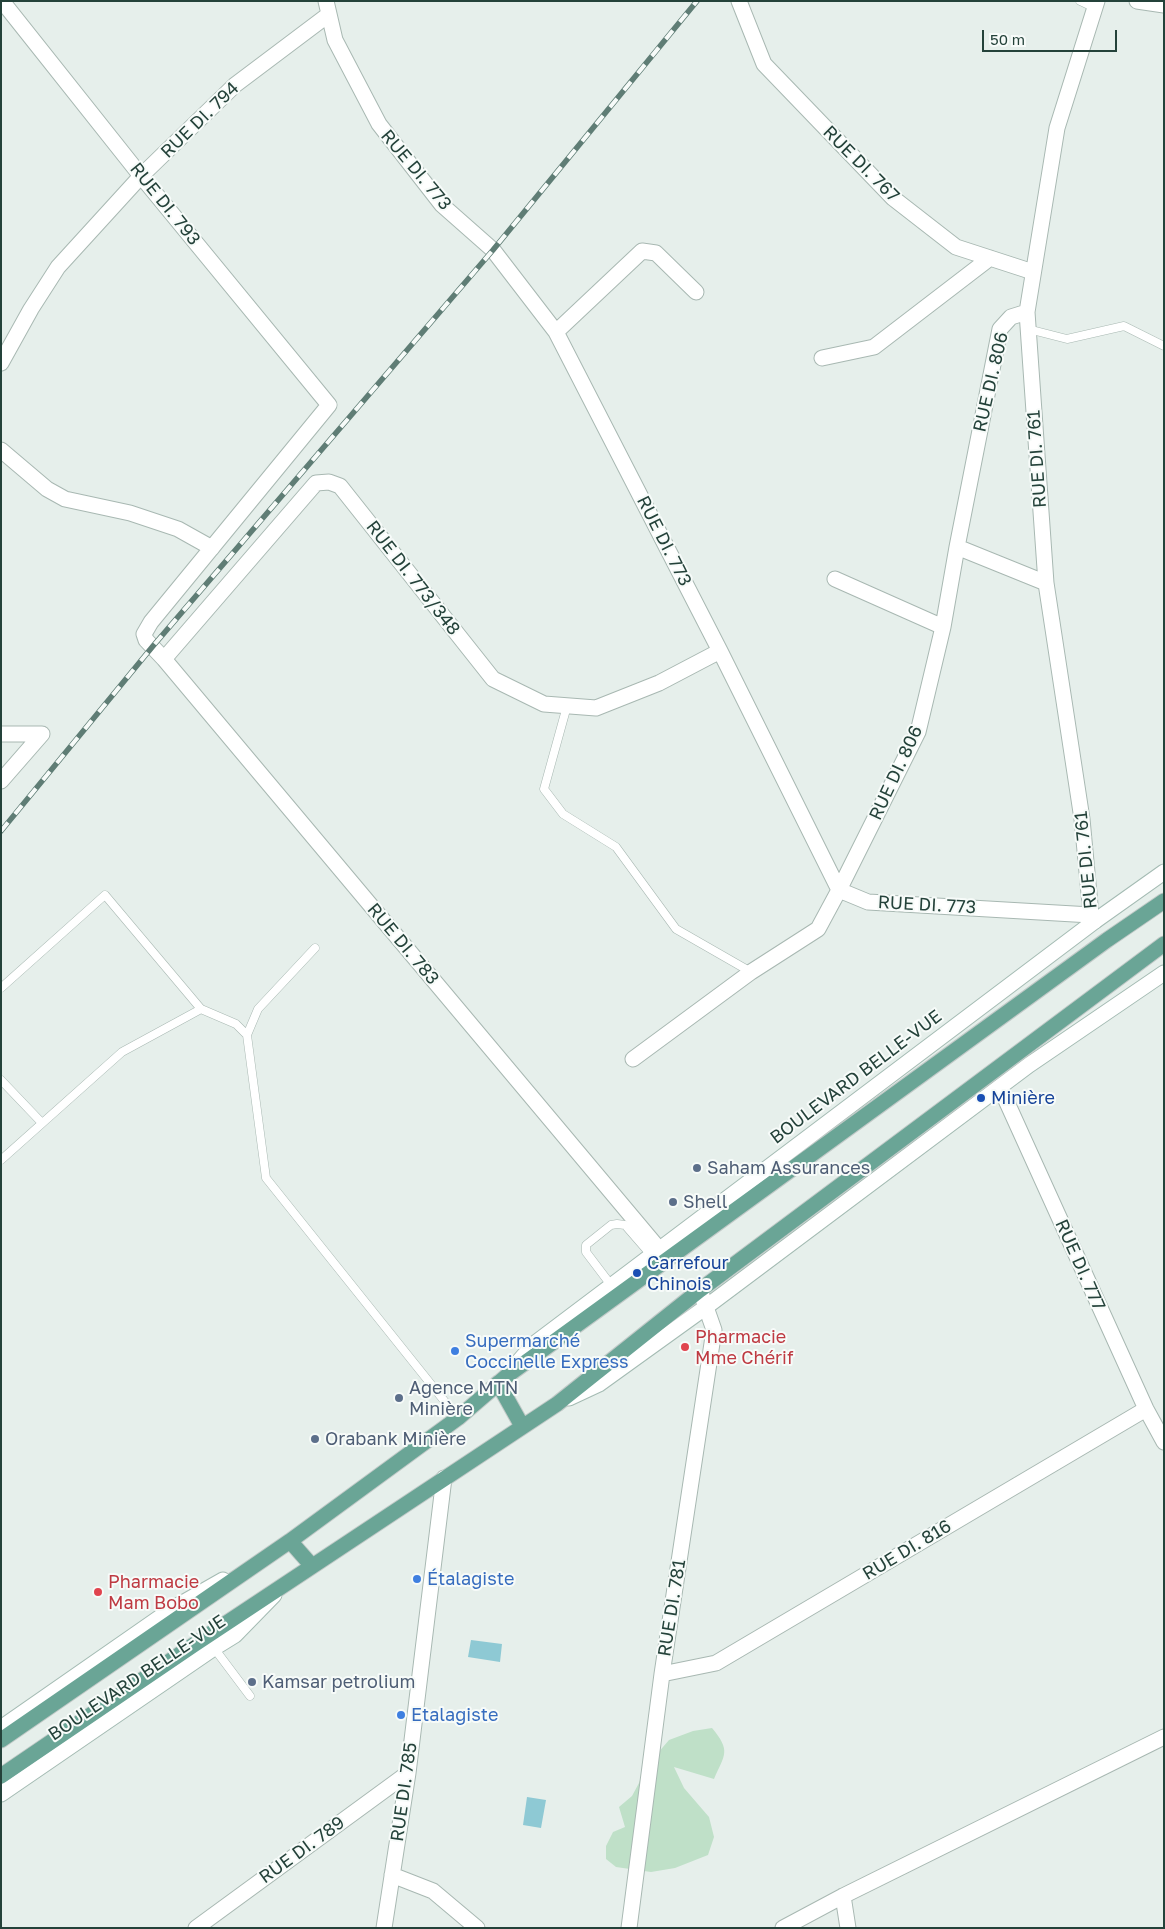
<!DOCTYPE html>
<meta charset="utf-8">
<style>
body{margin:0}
#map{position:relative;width:1165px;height:1929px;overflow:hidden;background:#e6efeb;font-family:"Golos Text",sans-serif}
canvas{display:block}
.frame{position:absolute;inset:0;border:2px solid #24423a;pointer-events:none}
.scale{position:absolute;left:982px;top:30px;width:135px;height:22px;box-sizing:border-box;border:2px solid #24423a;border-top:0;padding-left:6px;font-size:15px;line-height:18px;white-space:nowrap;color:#24423a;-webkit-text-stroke:4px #f7fbf9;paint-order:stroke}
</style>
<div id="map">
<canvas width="1165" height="1929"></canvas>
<div class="frame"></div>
<div class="scale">50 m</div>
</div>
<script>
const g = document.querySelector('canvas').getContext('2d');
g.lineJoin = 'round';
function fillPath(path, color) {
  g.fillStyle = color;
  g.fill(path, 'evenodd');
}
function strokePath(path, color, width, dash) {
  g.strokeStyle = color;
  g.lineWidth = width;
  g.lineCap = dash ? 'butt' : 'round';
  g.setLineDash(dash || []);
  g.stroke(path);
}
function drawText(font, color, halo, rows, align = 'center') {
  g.font = font + ' "Golos Text",sans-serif';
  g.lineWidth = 4;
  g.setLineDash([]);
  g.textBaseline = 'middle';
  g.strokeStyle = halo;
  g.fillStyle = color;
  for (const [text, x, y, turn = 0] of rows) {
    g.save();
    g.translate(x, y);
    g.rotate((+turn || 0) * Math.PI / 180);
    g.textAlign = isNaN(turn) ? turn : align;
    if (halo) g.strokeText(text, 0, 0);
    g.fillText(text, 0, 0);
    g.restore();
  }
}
fillPath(new Path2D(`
 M 712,1728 C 731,1751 725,1754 714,1779 L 674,1767 L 684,1788 L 709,1817 L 714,1837 L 708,1855 L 675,1868 L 651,1872 L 616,1867 L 606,1859 L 606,1846 L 613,1832 L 625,1827 L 619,1807 L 632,1796 L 639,1783 L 645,1768 L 669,1740 L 693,1731 Z`), '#bfe0c8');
fillPath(new Path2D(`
 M 471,1640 L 502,1644 L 500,1662 L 468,1657 Z
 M 527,1797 L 546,1800 L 541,1828 L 523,1825 Z`), '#8ec9d4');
const lane = new Path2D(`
 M 1080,1 L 1095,8
 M 1028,329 L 1067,339 L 1124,326 L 1164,346
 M 567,706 L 544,789 L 563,814 L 616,847 L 676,929 L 751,972
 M 1,988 L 105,895 L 201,1009
 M 247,1035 L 258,1009 L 315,948
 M 1,1080 L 42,1123
 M 1,1160 L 122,1052 L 201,1009 L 236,1024 L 247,1035 L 266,1178 L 458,1418
 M 611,1285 L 586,1252 L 586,1245 L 611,1225 L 617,1224 L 625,1225 L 651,1255
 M 214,1648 L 250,1696`);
const street = new Path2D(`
 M 2,1 L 141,176 L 329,405 L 151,622 L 144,634 L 146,640 L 164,659 L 659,1249
 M 326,1 L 335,40 L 379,124 L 442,205 L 493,250 L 556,332 L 720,651 L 839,890 L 868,902 L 1091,915
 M 739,1 L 764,64 L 893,198 L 956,247 L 1033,272
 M 1137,1 L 1164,5
 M 556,332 L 642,251 L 656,253 L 696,292
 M 822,358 L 874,347 L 990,258
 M 1,363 L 31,309 L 58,267 L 141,176 L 235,85 L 328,15
 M 1,450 L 47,489 L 65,499 L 130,513 L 178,529 L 212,548
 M 957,547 L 1046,583
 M 835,579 L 943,627
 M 164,659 L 316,483 L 329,482 L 340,486 L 493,679 L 544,704 L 596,708 L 659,683 L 720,651
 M 1,734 L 42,734
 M 1,781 L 42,734
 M 1095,921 L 1091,915 L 1082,819 L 1046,583 L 1027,312 L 1057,128 L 1097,1
 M 633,1059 L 751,972 L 818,929 L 839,890 L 918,732 L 943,627 L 957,547 L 1000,329 L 1011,317 L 1027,312
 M 1000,1087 L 1146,1409 L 1164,1442
 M 662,1674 L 716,1663 L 1146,1409
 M 392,1875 L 433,1891 L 477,1928
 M 843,1896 L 848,1928
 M 196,1928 L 408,1773
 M 384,1928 L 408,1773 L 444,1478
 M 629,1928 L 662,1674 L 714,1330 L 700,1290
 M 783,1928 L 843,1896 L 1164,1737`);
const secondary = new Path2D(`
 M 513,1368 L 534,1344 L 1095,921 L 1164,872
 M 569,1398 L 599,1384 L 706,1307 L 1029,1065 L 1164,973
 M 1,1728 L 172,1609 L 223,1580
 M 1,1794 L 214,1648 L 235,1635 L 274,1595`);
const primary = new Path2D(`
 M 498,1383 L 522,1426
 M 290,1541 L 312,1566
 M 1,1740 L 290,1541 L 458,1418 L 508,1375 L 1107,940 L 1164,901
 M 1,1776 L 195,1644 L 557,1404 L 700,1290 L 1164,944`);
strokePath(lane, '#a8b8b2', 9);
strokePath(street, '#a8b8b2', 17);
strokePath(secondary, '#a4bbb3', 17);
strokePath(primary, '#c2cac8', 17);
strokePath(lane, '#fff', 8);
strokePath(street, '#fff', 15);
strokePath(secondary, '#fff', 15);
strokePath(primary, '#6aa596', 15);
const rail = new Path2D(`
 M 1,831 L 153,646 L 493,250 L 697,1`);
strokePath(rail, '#5f7d75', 5.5);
strokePath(rail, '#f7fbf9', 4, [11]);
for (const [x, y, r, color] of [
 [981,1098,5,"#1a4fb4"],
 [697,1168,5,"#5c6f8a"],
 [673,1202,5,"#5c6f8a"],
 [637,1273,5,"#1a4fb4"],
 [685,1347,5,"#e0444e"],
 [455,1351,5,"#3f7fe0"],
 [399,1398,5,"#5c6f8a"],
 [315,1439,5,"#5c6f8a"],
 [417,1579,5,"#3f7fe0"],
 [98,1592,5,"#e0444e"],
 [252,1682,5,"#5c6f8a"],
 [401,1715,5,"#3f7fe0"]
]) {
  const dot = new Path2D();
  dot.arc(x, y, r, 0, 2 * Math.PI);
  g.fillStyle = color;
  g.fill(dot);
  strokePath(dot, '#f7fbf9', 2);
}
drawText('18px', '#24423a', '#f7fbf9', [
 ["RUE DI. 794",200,120,-44],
 ["RUE DI. 767",861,164,45],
 ["RUE DI. 773",416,170,50],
 ["RUE DI. 793",165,204,51],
 ["RUE DI. 806",991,382,-77],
 ["RUE DI. 761",1037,459,-94],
 ["RUE DI. 773",664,541,63],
 ["RUE DI. 773/348",413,578,52],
 ["RUE DI. 806",896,773,-65],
 ["RUE DI. 761",1086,860,-96],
 ["RUE DI. 773",927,905,3],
 ["RUE DI. 783",403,944,50],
 ["BOULEVARD BELLE-VUE",856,1077,-37],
 ["RUE DI. 777",1080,1265,66],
 ["RUE DI. 816",907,1550,-31],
 ["RUE DI. 781",672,1608,-81],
 ["BOULEVARD BELLE-VUE",137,1678,-34],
 ["RUE DI. 785",404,1792,-82],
 ["RUE DI. 789",302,1850,-36]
]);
drawText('18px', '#164399', '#f7fbf9', [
 ["Minière",991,1098],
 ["Carrefour",647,1263],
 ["Chinois",647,1284]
], 'left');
drawText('18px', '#4e5e75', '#f7fbf9', [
 ["Saham Assurances",707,1168],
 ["Shell",683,1202],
 ["Agence MTN",409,1388],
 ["Minière",409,1409],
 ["Orabank Minière",325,1439],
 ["Kamsar petrolium",262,1682]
], 'left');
drawText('18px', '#be3a42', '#f7fbf9', [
 ["Pharmacie",695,1337],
 ["Mme Chérif",695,1358],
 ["Pharmacie",108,1582],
 ["Mam Bobo",108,1603]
], 'left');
drawText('18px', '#366cbe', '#f7fbf9', [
 ["Supermarché",465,1341],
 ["Coccinelle Express",465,1362],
 ["Étalagiste",427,1579],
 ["Etalagiste",411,1715]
], 'left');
</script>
